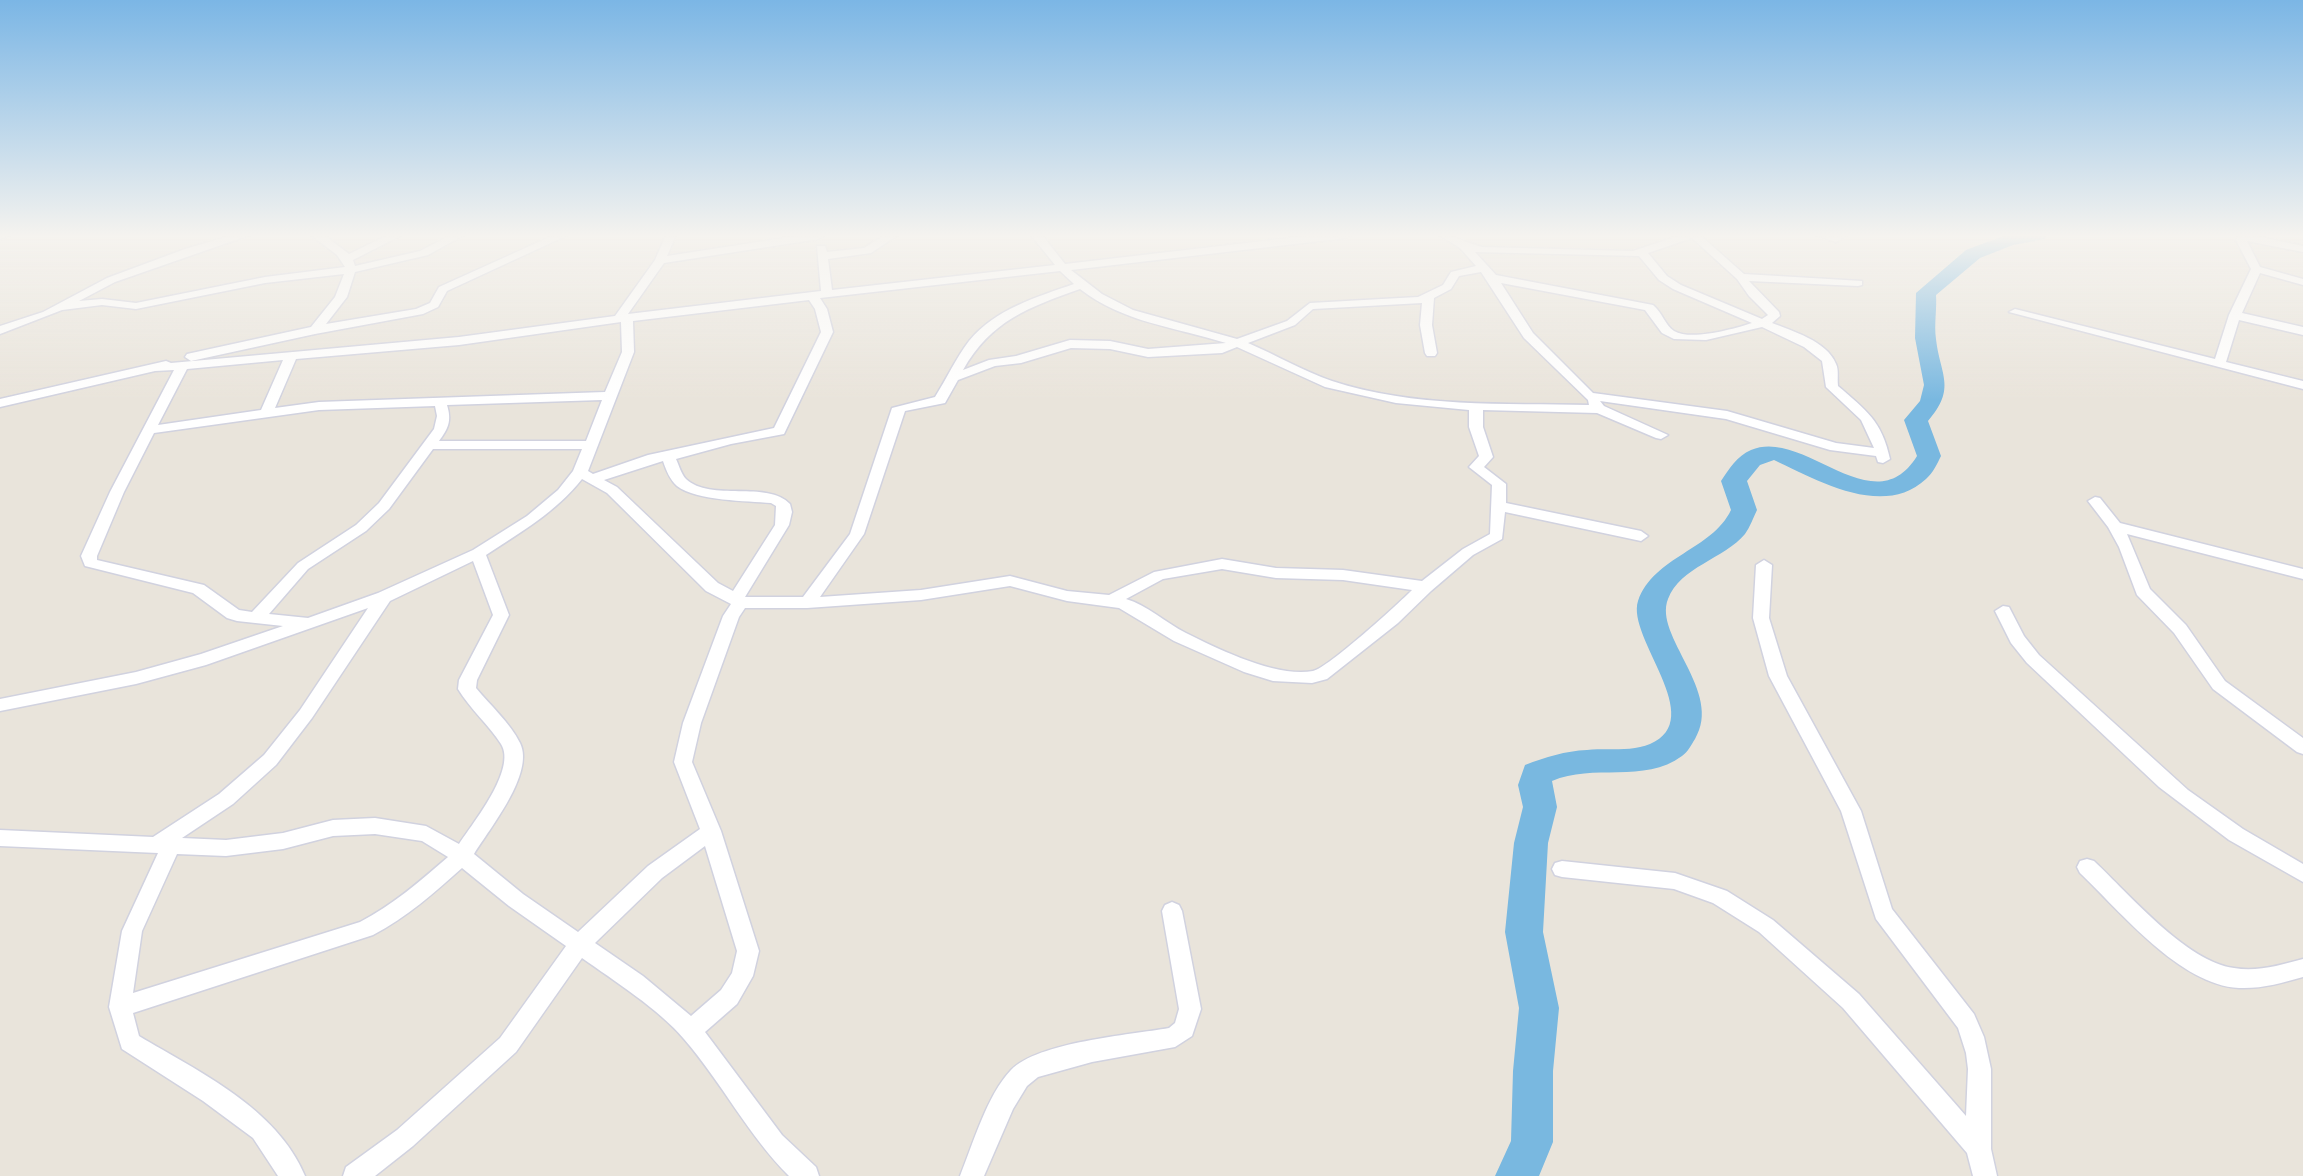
<!DOCTYPE html>
<style>
body{margin:0}
canvas{display:block;background:#e9e4db}
</style>
<canvas width="2303" height="1176"></canvas>
<script>
const g = document.querySelector('canvas').getContext('2d');
g.lineJoin = 'round';
function fillPath(path, color) {
  g.fillStyle = color;
  g.fill(path, 'evenodd');
}
function strokePath(path, color, width, dash) {
  g.strokeStyle = color;
  g.lineWidth = width;
  g.lineCap = dash ? 'butt' : 'round';
  g.setLineDash(dash || []);
  g.stroke(path);
}
fillPath(new Path2D(`
 M 2006,235 L 2047,235 L 2045,239 L 2013,245 L 1980,258 L 1936,295 C 1937,309 1934,324 1936,339 C 1940,375 1957,388 1928,421 L 1941,456 C 1937,464 1933,473 1926,479 C 1883,519 1817,480 1774,460 L 1760,465 L 1747,481 L 1757,510 C 1753,518 1750,527 1745,534 C 1724,559 1680,567 1668,599 C 1653,636 1724,692 1695,739 C 1691,745 1688,752 1682,756 C 1644,784 1593,763 1552,781 L 1557,807 L 1548,843 L 1543,932 L 1559,1008 L 1553,1071 L 1553,1142 L 1539,1176 L 1495,1176 L 1511,1141 L 1513,1071 L 1519,1008 L 1505,932 L 1514,843 L 1523,807 L 1518,785 L 1525,765 C 1546,757 1565,751 1587,750 C 1607,748 1631,752 1650,744 C 1709,719 1626,638 1638,601 C 1654,556 1712,550 1731,510 L 1721,481 C 1729,469 1737,456 1751,450 C 1804,427 1874,526 1917,456 L 1904,420 L 1920,401 L 1924,385 L 1915,338 L 1916,293 L 1966,250 Z`), '#79b8e0');
const minor = new Path2D(`
 M 0,235 L 10,235 L 0,239 Z
 M 233,235 L 250,235 L 115,282 L 79,301 L 102,299 L 136,303 L 265,277 L 345,267 L 337,255 L 311,235 L 324,235 L 349,254 L 388,235 L 402,235 L 353,260 L 355,266 L 420,251 L 451,235 L 464,235 L 428,255 L 355,272 L 347,297 L 326,324 L 416,309 L 430,303 L 439,287 L 554,235 L 568,235 L 447,291 L 438,307 L 423,314 L 315,334 L 191,361 L 185,357 L 187,354 L 311,327 L 335,297 L 344,274 L 265,283 L 136,309 L 102,305 L 62,310 L 0,334 L 0,326 L 43,312 L 107,278 L 185,249 Z
 M 666,235 L 676,235 L 667,256 L 803,235 L 824,236 L 819,239 L 664,263 L 628,314 L 821,291 L 817,246 L 825,246 L 827,252 L 864,248 L 885,235 L 898,235 L 871,253 L 828,259 L 832,290 L 1055,265 L 1031,235 L 1042,235 L 1065,264 L 1315,235 L 1351,235 L 1346,238 L 1071,270 L 1102,294 L 1133,310 L 1237,339 L 1287,321 L 1310,303 L 1418,297 L 1443,285 L 1451,272 L 1476,266 L 1460,248 L 1439,235 C 1455,235 1466,243 1482,247 L 1633,251 L 1681,235 L 1700,235 L 1744,274 L 1862,281 L 1862,285 L 1858,286 L 1749,281 L 1779,312 L 1780,316 L 1772,323 C 1792,331 1827,341 1836,364 C 1839,370 1837,378 1838,386 C 1866,410 1882,421 1890,459 L 1883,463 L 1878,462 L 1876,456 L 1830,450 L 1726,419 L 1600,401 L 1604,406 L 1668,435 L 1661,439 L 1656,438 L 1597,413 L 1483,410 L 1483,427 L 1493,457 L 1484,467 L 1506,484 L 1506,503 L 1641,531 L 1648,536 L 1641,541 L 1505,512 L 1502,539 L 1473,555 L 1431,591 L 1398,623 L 1327,679 L 1312,683 L 1273,681 L 1244,672 L 1174,641 L 1119,608 L 1067,601 L 1010,586 L 921,600 L 807,608 L 745,608 L 739,617 L 701,723 L 692,762 L 721,831 L 759,951 L 753,976 L 737,1004 L 705,1032 L 782,1135 L 816,1167 L 819,1176 L 789,1176 C 748,1135 722,1083 684,1039 C 660,1010 613,980 582,958 L 516,1052 L 413,1146 L 375,1176 L 343,1176 L 346,1167 L 397,1130 L 500,1038 L 566,946 L 509,906 L 462,868 C 434,893 407,917 373,935 L 133,1013 L 139,1036 C 199,1072 277,1108 305,1176 L 278,1176 L 253,1138 L 203,1101 L 122,1049 L 109,1007 L 122,931 L 158,853 L 0,846 L 0,830 L 153,837 L 219,794 L 264,755 L 300,710 L 368,608 L 206,665 L 136,684 L 0,711 L 0,699 L 136,672 L 201,654 L 283,626 L 237,621 L 227,618 L 193,593 L 85,566 L 81,556 L 110,492 L 174,370 L 155,371 L 0,407 L 0,399 L 166,361 L 171,363 L 459,337 L 615,316 L 655,260 ZM 1692,238 L 1737,279 L 1749,296 L 1768,315 L 1762,319 L 1681,285 L 1667,276 L 1648,253 ZM 1475,252 L 1639,256 L 1659,280 L 1673,289 L 1752,323 C 1734,329 1691,341 1674,331 C 1665,325 1662,312 1653,305 L 1496,275 ZM 1060,271 L 1074,284 C 1037,297 995,309 969,341 C 956,358 947,378 935,397 L 892,408 L 850,534 L 803,597 L 745,597 L 789,525 L 792,512 L 790,504 C 768,480 710,502 686,479 C 681,474 679,465 676,459 L 731,444 L 784,434 L 833,332 L 827,309 L 820,298 ZM 1481,272 L 1524,338 L 1588,400 L 1589,405 C 1504,403 1414,408 1332,381 C 1303,371 1276,355 1248,343 L 1295,325 L 1313,309 L 1422,303 L 1420,325 L 1425,353 L 1427,356 L 1435,356 L 1437,353 L 1432,325 L 1434,298 L 1451,289 L 1459,276 ZM 1501,283 L 1645,310 L 1662,333 L 1674,339 L 1706,340 L 1762,327 L 1804,347 L 1822,361 L 1826,387 L 1861,420 L 1874,448 L 1836,443 L 1727,411 L 1593,393 L 1533,333 ZM 1080,289 C 1124,323 1175,327 1226,343 L 1148,349 L 1110,341 L 1070,340 L 1016,356 L 989,360 L 963,370 C 991,320 1030,307 1080,289 ZM 809,300 L 815,309 L 821,332 L 774,428 L 648,455 L 593,474 L 588,471 L 634,352 L 633,321 ZM 621,322 L 622,352 L 605,392 L 319,402 L 275,408 L 296,359 L 459,345 ZM 1237,347 L 1325,387 L 1396,403 L 1469,410 L 1469,427 L 1479,456 L 1469,467 L 1492,485 L 1490,534 L 1463,549 L 1422,581 L 1343,570 L 1276,568 L 1222,559 L 1154,572 L 1109,595 L 1067,591 L 1010,576 L 921,590 L 820,597 L 864,534 L 905,411 L 945,403 L 958,380 L 995,366 L 1021,363 L 1071,348 L 1110,349 L 1148,357 L 1222,353 ZM 283,360 L 261,410 L 158,425 L 187,369 ZM 602,400 L 586,441 L 439,441 C 448,429 452,421 447,405 ZM 435,406 L 437,416 L 434,429 L 379,503 L 356,525 L 298,563 L 252,612 L 239,610 L 204,585 L 97,560 L 97,556 L 124,492 L 154,433 L 319,410 ZM 433,449 L 582,449 L 573,471 L 558,490 L 527,516 L 473,550 L 378,593 L 308,618 L 269,614 L 308,569 L 366,531 L 389,509 ZM 663,461 C 666,470 670,480 677,486 C 697,501 747,501 771,503 L 776,506 L 775,525 L 733,591 L 718,583 L 617,487 L 604,480 ZM 582,479 L 607,493 L 706,591 L 731,604 L 723,616 L 683,723 L 674,762 L 700,829 L 648,866 L 578,932 L 523,894 L 474,854 C 490,828 535,773 520,743 C 510,723 490,705 476,688 L 477,680 L 509,615 L 486,555 C 521,532 556,512 582,479 ZM 473,561 L 493,615 L 459,680 L 458,689 C 470,709 489,725 501,744 C 517,769 473,823 459,844 L 426,826 L 375,818 L 333,820 L 283,833 L 226,840 L 182,838 L 233,804 L 276,765 L 312,718 L 390,601 ZM 1222,569 L 1276,578 L 1343,580 L 1412,590 C 1398,604 1328,668 1313,671 C 1277,678 1218,649 1186,633 C 1166,623 1147,605 1126,599 L 1163,579 ZM 375,834 L 422,841 L 448,857 C 420,881 393,905 360,922 L 133,993 L 142,931 L 177,854 L 226,856 L 283,849 L 333,836 ZM 705,846 L 737,951 L 732,973 L 721,990 L 691,1016 L 643,976 L 595,943 L 662,878 Z
 M 1816,235 L 1847,235 L 1836,242 Z
 M 2239,235 L 2251,235 L 2303,246 L 2303,252 L 2247,241 L 2260,267 L 2303,279 L 2303,285 L 2260,273 L 2242,313 L 2303,327 L 2303,335 L 2239,320 L 2226,362 L 2303,381 L 2303,389 L 2009,312 L 2015,309 L 2215,359 L 2229,315 L 2251,269 L 2236,240 Z
 M 2095,497 L 2100,498 L 2120,523 L 2303,569 L 2303,579 L 2127,534 L 2150,589 L 2186,625 L 2225,681 L 2303,738 L 2303,754 L 2297,752 L 2213,689 L 2174,633 L 2137,595 L 2119,547 L 2108,527 L 2088,501 Z
 M 1764,560 L 1772,565 L 1769,618 L 1787,676 L 1861,811 L 1892,909 L 1974,1014 L 1984,1037 L 1991,1069 L 1991,1149 L 1997,1176 L 1973,1176 L 1967,1153 L 1843,1008 L 1759,932 L 1713,903 L 1674,889 L 1562,877 L 1555,875 L 1552,869 L 1555,863 L 1562,861 L 1675,873 L 1727,891 L 1773,920 L 1859,994 L 1966,1116 L 1968,1069 L 1966,1053 L 1958,1028 L 1876,919 L 1841,811 L 1769,676 L 1753,618 L 1756,565 Z
 M 2003,606 L 2009,607 L 2024,636 L 2039,655 L 2188,790 L 2243,829 L 2303,864 L 2303,882 L 2229,840 L 2159,787 L 2027,663 L 2011,643 L 1995,611 Z
 M 2087,859 L 2094,861 C 2129,894 2187,962 2234,968 C 2257,972 2281,965 2303,959 L 2303,977 C 2282,983 2261,989 2239,988 C 2180,985 2121,912 2080,873 L 2077,867 L 2080,861 Z
 M 1172,902 L 1179,905 L 1182,911 L 1201,1009 L 1192,1036 L 1175,1047 L 1092,1062 L 1038,1077 L 1027,1086 L 1013,1109 L 984,1176 L 960,1176 C 973,1144 987,1095 1011,1070 C 1038,1042 1130,1035 1169,1028 L 1175,1023 L 1179,1009 L 1162,911 L 1165,905 Z`);
strokePath(minor, '#d1d2df', 3);
fillPath(minor, '#fff');
const sky = g.createLinearGradient(0, 0, 0, 400);
sky.addColorStop(0, '#7bb6e5');
sky.addColorStop(0.59, '#f5f3ef');
sky.addColorStop(1, '#f5f3ef00');
g.fillStyle = sky;
g.fillRect(0, 0, 2303, 400);
</script>
